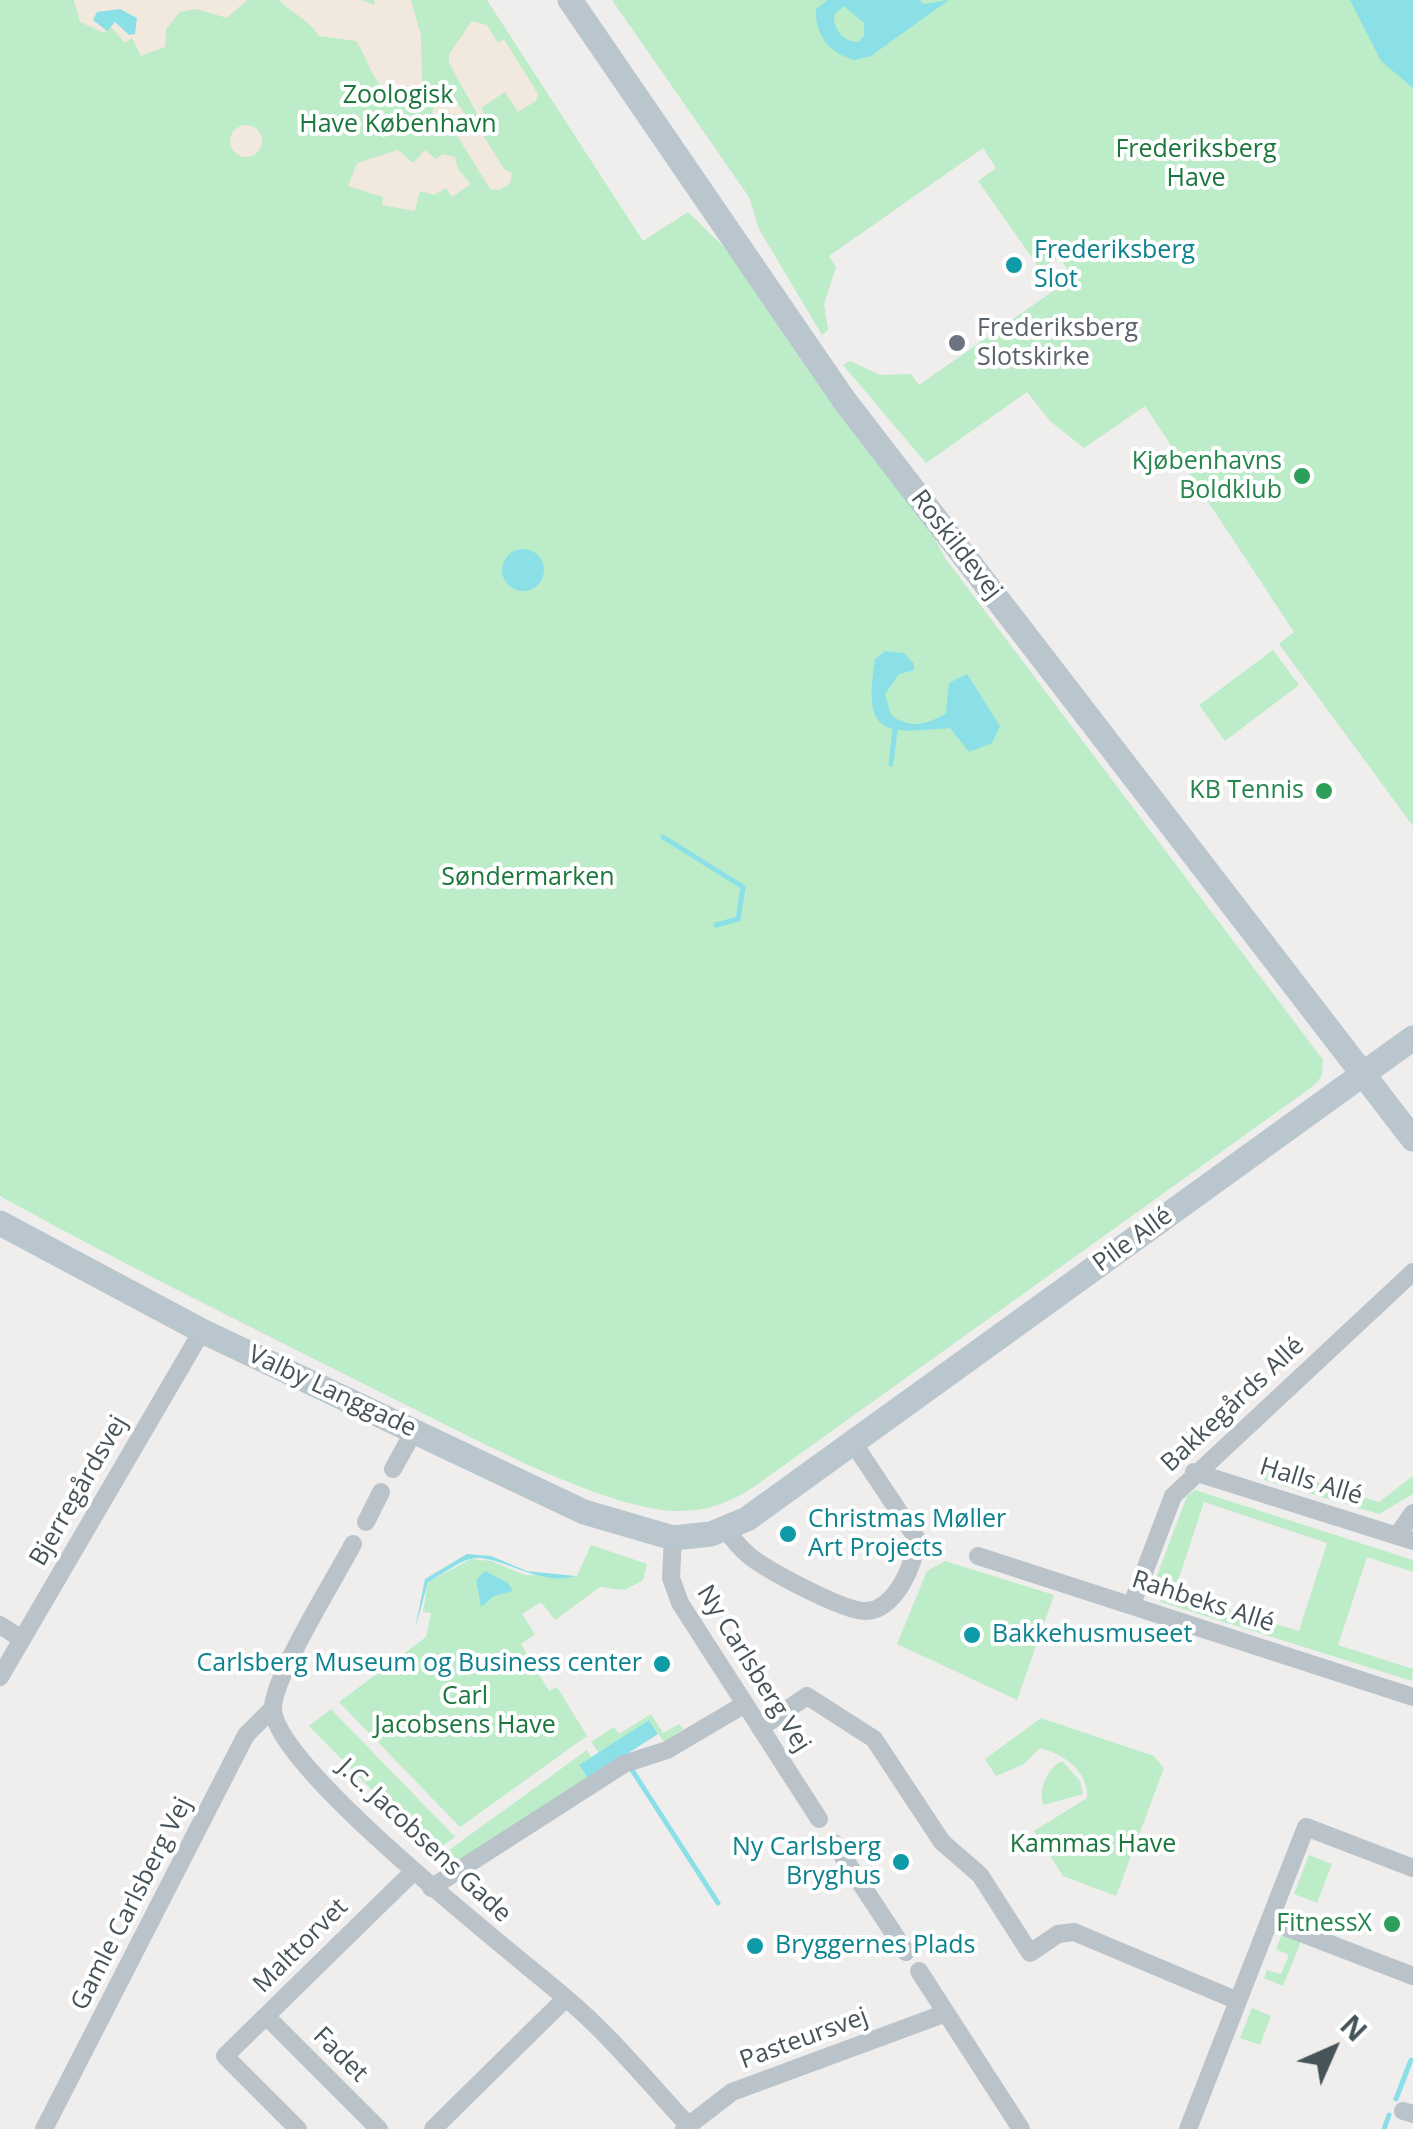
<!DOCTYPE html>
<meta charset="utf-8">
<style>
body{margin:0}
#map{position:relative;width:1413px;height:2129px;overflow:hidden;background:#f0eded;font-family:"Open Sans",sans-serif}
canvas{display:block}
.north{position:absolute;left:1283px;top:1999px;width:100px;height:100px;-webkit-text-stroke:8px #fff;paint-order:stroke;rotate:45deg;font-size:28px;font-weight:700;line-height:40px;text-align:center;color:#465359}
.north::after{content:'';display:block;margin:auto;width:35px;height:45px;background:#465359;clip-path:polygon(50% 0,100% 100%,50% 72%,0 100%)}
</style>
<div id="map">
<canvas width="1413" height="2129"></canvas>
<div class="north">N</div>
</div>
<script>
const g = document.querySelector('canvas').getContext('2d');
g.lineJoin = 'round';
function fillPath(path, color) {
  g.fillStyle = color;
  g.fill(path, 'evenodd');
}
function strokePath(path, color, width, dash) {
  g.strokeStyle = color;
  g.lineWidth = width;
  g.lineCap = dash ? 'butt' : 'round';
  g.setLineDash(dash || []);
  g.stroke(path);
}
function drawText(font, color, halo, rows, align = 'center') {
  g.font = font + ' "Open Sans",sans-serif';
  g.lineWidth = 8;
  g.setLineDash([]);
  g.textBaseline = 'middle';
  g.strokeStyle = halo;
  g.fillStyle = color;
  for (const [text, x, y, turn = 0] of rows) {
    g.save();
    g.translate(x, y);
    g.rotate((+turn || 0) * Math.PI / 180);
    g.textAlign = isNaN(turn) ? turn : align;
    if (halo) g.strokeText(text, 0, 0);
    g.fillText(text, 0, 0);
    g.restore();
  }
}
fillPath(new Path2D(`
 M 0,0 L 487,0 L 643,241 L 688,212 L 736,259 L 932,533 L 945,558 L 1323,1060 L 1322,1075 L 1316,1084 L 755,1486 C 725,1506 699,1514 662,1510 C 583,1499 464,1433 390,1397 C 259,1331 128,1267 0,1196 Z
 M 612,0 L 1413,0 L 1413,826 L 1279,644 L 1294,632 L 1145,406 L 1084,448 L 1050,421 L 1027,392 L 926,463 L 843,365 L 850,361 L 880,375 L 911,374 L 919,385 L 1073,277 L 1059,257 L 1040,269 L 978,181 L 996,168 L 983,148 L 829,256 L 836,267 L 824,304 L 828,330 L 822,335 L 759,229 L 749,197 Z
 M 1273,650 L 1299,685 L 1225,741 L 1199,705 Z
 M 1268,1467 L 1379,1502 L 1413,1476 L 1413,1494 L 1379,1514 L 1264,1480 Z
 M 1195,1490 L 1413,1560 L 1413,1572 L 1367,1557 L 1338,1645 L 1413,1669 L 1412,1681 L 1161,1602 L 1152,1589 L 1187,1496 ZM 1204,1502 L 1327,1543 L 1299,1631 L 1182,1595 L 1176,1587 Z
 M 591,1545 L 647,1564 L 643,1580 L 625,1590 L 600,1587 L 555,1620 L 541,1602 L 522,1614 L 535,1634 L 521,1644 L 549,1691 L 557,1687 L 587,1736 L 460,1827 L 339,1702 L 426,1637 L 431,1613 L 423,1612 L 428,1582 L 471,1559 L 491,1561 L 525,1575 L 577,1576 Z
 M 945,1561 L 1054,1595 L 1017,1700 L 897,1644 L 927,1571 Z
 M 331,1709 L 455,1837 L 433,1852 L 309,1726 Z
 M 651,1714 L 663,1733 L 679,1724 L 683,1729 L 664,1742 L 649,1720 L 599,1753 L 591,1742 L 614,1727 L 619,1734 Z
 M 1041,1718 L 1154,1756 L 1164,1768 L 1116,1896 L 1063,1876 L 1034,1831 L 1087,1798 C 1089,1771 1063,1754 1040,1748 L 1024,1764 L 996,1776 L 985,1759 Z
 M 587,1750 L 591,1757 L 579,1766 L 588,1779 L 446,1871 L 434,1861 Z
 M 1062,1761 L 1080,1781 L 1083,1794 L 1044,1805 C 1037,1791 1048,1767 1062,1761 Z
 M 1309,1855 L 1332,1864 L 1317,1903 L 1294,1894 Z
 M 1282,1934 L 1301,1941 L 1283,1986 L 1264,1978 L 1267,1970 L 1281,1974 L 1289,1955 L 1276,1949 Z
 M 1252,2008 L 1271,2016 L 1260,2045 L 1240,2038 Z`), '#bcecc8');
fillPath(new Path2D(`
 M 74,0 L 247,0 L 227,18 L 196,9 L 180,12 L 166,29 L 165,47 L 141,56 L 132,38 L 125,43 L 111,27 L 104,33 L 80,22 Z
 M 279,0 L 362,0 L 374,5 L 375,0 L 411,0 L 421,36 L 422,84 L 410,96 C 374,98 372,65 356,41 L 319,36 C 307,18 293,15 279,0 Z
 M 472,21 L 487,25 L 498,43 L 504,39 L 538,94 L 536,101 L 518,112 L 505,92 L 481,108 L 484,113 L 479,117 L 449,63 L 449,54 Z
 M 437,90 L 452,94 L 473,127 L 474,136 L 481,132 L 504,169 L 512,173 L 510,184 L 500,190 L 490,189 L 456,134 L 429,128 Z
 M230 141a16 16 0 1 1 32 0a16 16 0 1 1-32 0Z
 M 398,150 L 413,163 L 425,150 L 436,159 L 443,154 L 455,157 L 458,169 L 471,184 L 452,197 L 446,188 L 434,195 L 420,191 L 415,211 L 382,205 L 383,197 L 348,186 L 357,163 Z`), '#f1e8de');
fillPath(new Path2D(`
 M 828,0 L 920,0 L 923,4 L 949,0 L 871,56 L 854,60 C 829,53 815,35 816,9 ZM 844,6 L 864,23 L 864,36 L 858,42 C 843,42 833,29 834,15 Z
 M 1350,0 L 1413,0 L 1413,88 L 1381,61 Z
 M 120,9 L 137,18 L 135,34 L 129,35 L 115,22 L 107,31 L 93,20 L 97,12 Z
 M502 570a21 21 0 1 1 42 0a21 21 0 1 1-42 0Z
 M 885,651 L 904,653 L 914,664 L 914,670 L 899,674 L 885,694 L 891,715 C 909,729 928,725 946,713 L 949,683 L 967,674 L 1000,726 L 992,743 L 969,752 L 950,728 C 887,733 862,739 875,659 Z
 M 467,1554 L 491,1556 L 527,1571 L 575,1576 C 539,1588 497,1552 470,1559 C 456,1563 441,1575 428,1582 L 415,1629 L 425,1579 Z
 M 485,1571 L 508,1583 L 513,1591 L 494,1596 L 481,1607 L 476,1580 Z
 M 649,1720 L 658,1734 L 588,1779 L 579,1765 Z`), '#8be0e7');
strokePath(new Path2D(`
 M 891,764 L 895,730
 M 663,837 L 743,887 L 738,919 L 716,925
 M 632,1770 L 718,1903
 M 1396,2099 L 1411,2060
 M 1384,2129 L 1389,2115`), '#8be0e7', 5);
strokePath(new Path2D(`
 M 393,1469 L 414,1431
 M 1194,1472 L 1413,1541
 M 366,1522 L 381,1492
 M 725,1529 C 733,1539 741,1550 752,1558 C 771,1572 843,1611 865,1611 C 895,1611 915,1564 917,1539 L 854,1444
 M 1397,1536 L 1413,1513
 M 673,1538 L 671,1578 L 680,1603 L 819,1819
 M 353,1544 C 336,1577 273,1677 273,1708 C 272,1766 517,1956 567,1999 C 611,2036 649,2083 688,2125
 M 978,1556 L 1413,1697
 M 1132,1604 L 1173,1496 L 1413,1272
 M 0,1625 L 22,1639
 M 0,1677 L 202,1331
 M 760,1728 L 807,1696 L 874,1739 L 942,1842 L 980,1875 L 1030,1953 L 1058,1934 L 1074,1932 L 1238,2001
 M 834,1843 L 906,1952
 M 431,1888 L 624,1764 L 667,1750 L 745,1704
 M 1270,1921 L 1413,1976
 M 919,1971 L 1021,2129
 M 266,2016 L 379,2129
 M 1403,2111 L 1413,2114
 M 44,2129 L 246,1735 L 273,1708
 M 298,2129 L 225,2056 L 413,1872
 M 433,2129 L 566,1998
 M 684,2129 L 732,2092 L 946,2013
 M 1188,2129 L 1306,1827 L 1413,1868`), '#b9c3c9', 18);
strokePath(new Path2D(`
 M 570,0 L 844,400 L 1413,1139
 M 0,1223 L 202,1331 L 584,1512 L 673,1538 L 711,1534 L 747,1519 L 1413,1038`), '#b9c6ce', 25);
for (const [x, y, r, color] of [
 [1014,265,10,"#0f9aa8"],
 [957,343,10,"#6b7280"],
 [1302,476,10,"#2e9e5b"],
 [1324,791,10,"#2e9e5b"],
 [788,1534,10,"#0f9aa8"],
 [972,1635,10,"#0f9aa8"],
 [662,1664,10,"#0f9aa8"],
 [901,1862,10,"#0f9aa8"],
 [1392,1924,10,"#2e9e5b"],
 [755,1946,10,"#0f9aa8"]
]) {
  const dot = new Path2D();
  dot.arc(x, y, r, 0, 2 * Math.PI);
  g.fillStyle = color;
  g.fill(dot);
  strokePath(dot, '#fff', 4);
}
drawText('25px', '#1b773c', '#fff', [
 ["Zoologisk",398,96],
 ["Have København",398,125],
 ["Frederiksberg",1196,150],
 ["Have",1196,179],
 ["Søndermarken",528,878],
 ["Carl",465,1697],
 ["Jacobsens Have",465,1726],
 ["Kammas Have",1093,1845]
]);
drawText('25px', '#0d838f', '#fff', [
 ["Frederiksberg",1034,251],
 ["Slot",1034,280],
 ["Christmas Møller",808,1520],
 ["Art Projects",808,1549],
 ["Bakkehusmuseet",992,1635],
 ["Carlsberg Museum og Business center",642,1664,"right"],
 ["Ny Carlsberg",881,1848,"right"],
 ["Bryghus",881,1877,"right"],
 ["Bryggernes Plads",775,1946]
], 'left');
drawText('25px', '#5b616d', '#fff', [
 ["Frederiksberg",977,329],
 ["Slotskirke",977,358]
], 'left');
drawText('25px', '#27864d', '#fff', [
 ["Kjøbenhavns",1282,462],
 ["Boldklub",1282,491],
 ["KB Tennis",1304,791],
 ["FitnessX",1372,1924]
], 'right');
drawText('25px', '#465359', '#fff', [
 ["Roskildevej",956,545,52],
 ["Pile Allé",1133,1240,-36],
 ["Valby Langgade",332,1392,25],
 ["Bakkegårds Allé",1233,1405,-43],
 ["Halls Allé",1311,1482,17],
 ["Bjerregårdsvej",79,1491,-60],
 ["Rahbeks Allé",1203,1602,18],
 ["Ny Carlsberg Vej",753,1669,58],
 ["J.C. Jacobsens Gade",424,1841,43],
 ["Gamle Carlsberg Vej",132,1904,-63],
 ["Malttorvet",301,1946,-45],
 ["Pasteursvej",804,2039,-20],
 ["Fadet",340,2055,45]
]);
</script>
